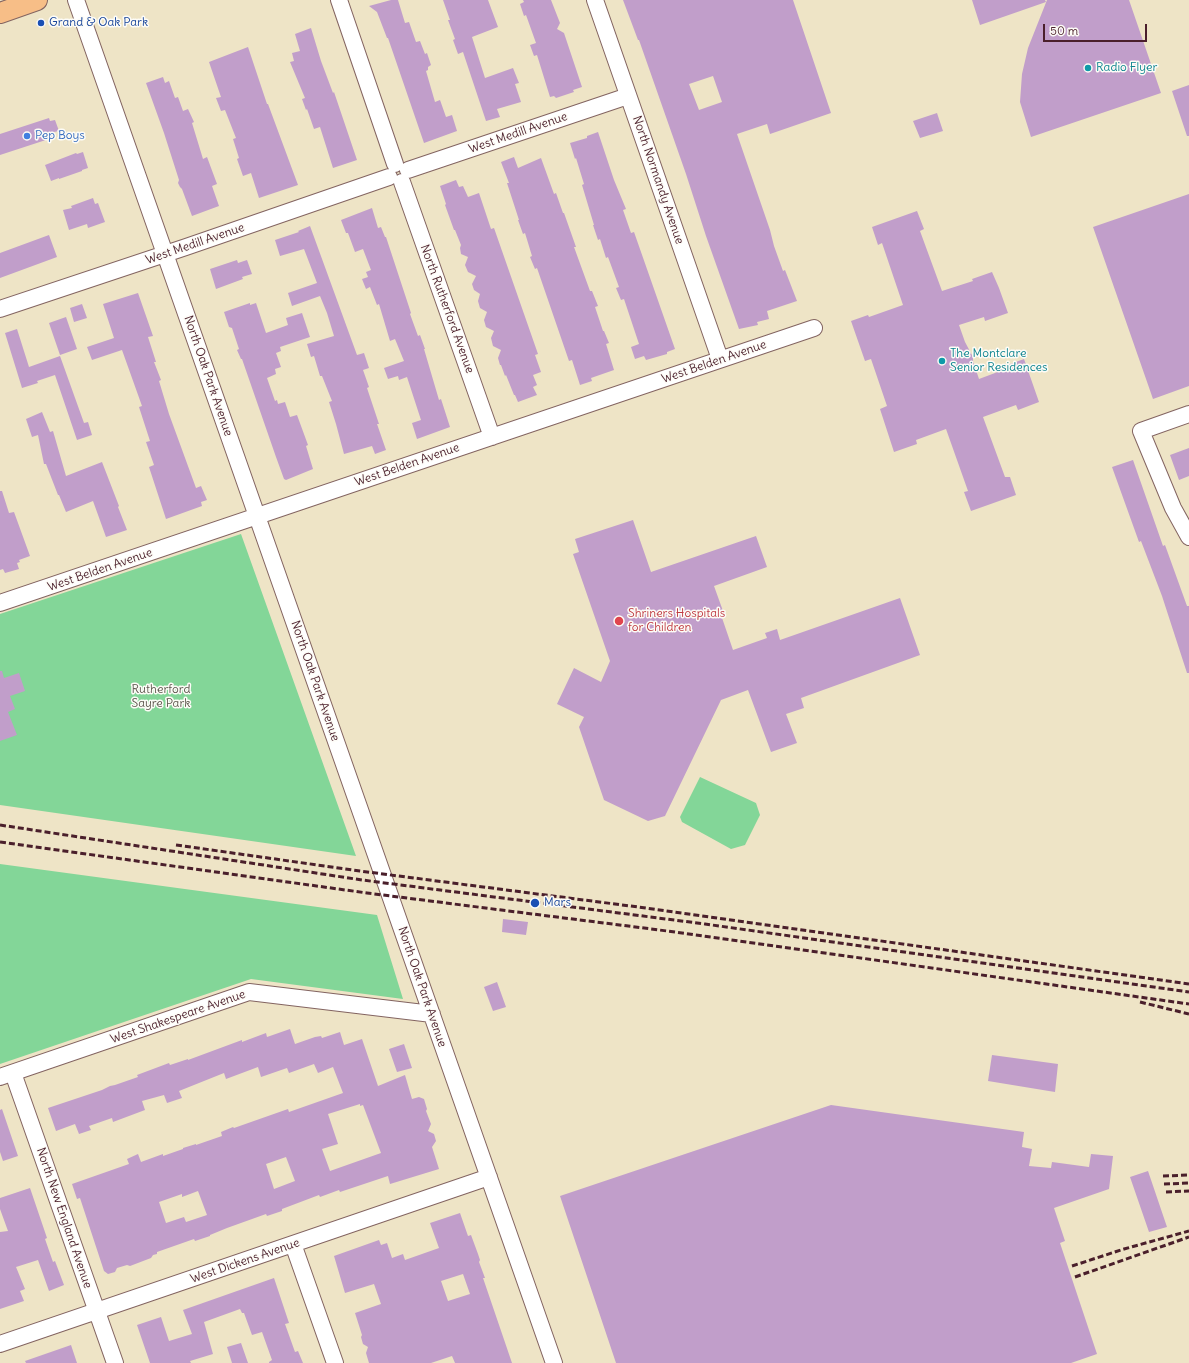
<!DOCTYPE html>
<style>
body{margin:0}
#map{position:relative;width:1189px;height:1363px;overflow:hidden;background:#eee4c6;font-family:Delius,sans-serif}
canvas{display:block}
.scale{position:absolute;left:1043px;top:24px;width:104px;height:18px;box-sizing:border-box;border:2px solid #4a1f2b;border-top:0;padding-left:5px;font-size:12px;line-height:14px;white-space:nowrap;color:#4a1f2b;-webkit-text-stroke:3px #fdfcf7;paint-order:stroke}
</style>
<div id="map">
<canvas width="1189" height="1363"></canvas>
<div class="scale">50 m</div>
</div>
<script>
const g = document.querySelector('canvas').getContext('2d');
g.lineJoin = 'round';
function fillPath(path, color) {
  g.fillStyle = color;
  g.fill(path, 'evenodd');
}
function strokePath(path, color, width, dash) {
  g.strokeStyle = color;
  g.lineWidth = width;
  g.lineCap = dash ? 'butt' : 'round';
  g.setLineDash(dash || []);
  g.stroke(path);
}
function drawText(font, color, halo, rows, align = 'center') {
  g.font = font + ' Delius,sans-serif';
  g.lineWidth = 3;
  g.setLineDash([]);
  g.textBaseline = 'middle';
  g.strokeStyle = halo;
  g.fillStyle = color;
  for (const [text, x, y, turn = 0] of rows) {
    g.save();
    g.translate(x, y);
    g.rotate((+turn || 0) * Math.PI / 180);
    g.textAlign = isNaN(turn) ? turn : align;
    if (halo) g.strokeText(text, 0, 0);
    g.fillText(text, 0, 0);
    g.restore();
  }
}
fillPath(new Path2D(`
 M 241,534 L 356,856 L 0,805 L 0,614 Z
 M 700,777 L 756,803 L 760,815 L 745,845 L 731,849 L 682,822 L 680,817 Z
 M 0,864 L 377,915 L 403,999 L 251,979 L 0,1064 Z`), '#83d698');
fillPath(new Path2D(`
 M 391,0 L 398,0 L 405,23 L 409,22 L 416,42 L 420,41 L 425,54 L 427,53 L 431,65 L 428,67 L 428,70 L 426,71 L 435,102 L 440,100 L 446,117 L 452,115 L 457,131 L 424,143 L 388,38 L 387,38 L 377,12 L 369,6 Z
 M 443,0 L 488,0 L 498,27 L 472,37 L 485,78 L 513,68 L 519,83 L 515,84 L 521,102 L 497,109 L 500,117 L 486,121 L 463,52 L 458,54 L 453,40 L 455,39 L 448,20 L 450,20 Z
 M 523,0 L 551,0 L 560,23 L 557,29 L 564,33 L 582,87 L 573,90 L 574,92 L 556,98 L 554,96 L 550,97 L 537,55 L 534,56 L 530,45 L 536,43 L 526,15 L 524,16 L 520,4 L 524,2 Z
 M 623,0 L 793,0 L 831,113 L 770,134 L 767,124 L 737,134 L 770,230 L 774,246 L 783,271 L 785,270 L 797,301 L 767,311 L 769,319 L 757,322 L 758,325 L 739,329 L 706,236 L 686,174 L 639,40 L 638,40 ZM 713,76 L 722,102 L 699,110 L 689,84 Z
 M 972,0 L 1045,0 L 1046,2 L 980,25 Z
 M 1047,0 L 1129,0 L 1161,93 L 1031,137 L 1020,102 L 1022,74 L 1028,48 Z
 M 311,28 L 321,61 L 333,93 L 334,92 L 357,160 L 333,168 L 320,127 L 314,129 L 307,109 L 306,110 L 302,99 L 305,98 L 290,62 L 294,61 L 292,53 L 300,51 L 295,34 Z
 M 248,47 L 267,104 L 268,104 L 298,185 L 259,198 L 251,173 L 243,176 L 237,159 L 239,158 L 233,139 L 236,138 L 225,110 L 221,111 L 216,98 L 221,97 L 209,62 Z
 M 163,77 L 165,83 L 169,81 L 175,98 L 178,97 L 183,111 L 188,109 L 194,122 L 192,123 L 203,159 L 207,157 L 217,184 L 212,186 L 219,206 L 192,216 L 182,189 L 180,187 L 178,183 L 179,180 L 164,133 L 146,83 Z
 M 1189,85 L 1189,136 L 1187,136 L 1172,91 Z
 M 937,113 L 943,131 L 920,138 L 913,121 Z
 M 49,118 L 50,121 L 55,120 L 59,131 L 54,132 L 55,137 L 0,155 L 0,134 Z
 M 598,132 L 614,180 L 626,209 L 623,210 L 631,233 L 634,232 L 675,349 L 667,352 L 667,354 L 646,360 L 644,356 L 635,359 L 631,347 L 639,344 L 624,299 L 621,300 L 616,288 L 619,287 L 608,257 L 606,258 L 600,239 L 598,240 L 593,225 L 594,225 L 582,185 L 584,184 L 576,158 L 575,159 L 570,143 L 587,138 L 587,136 Z
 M 83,152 L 88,168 L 82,170 L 82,171 L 59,179 L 59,178 L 51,181 L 45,165 L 76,153 L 77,154 Z
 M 514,157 L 518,168 L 541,158 L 554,194 L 556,193 L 563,213 L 564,213 L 576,247 L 574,247 L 590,291 L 592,291 L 598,306 L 595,307 L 603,331 L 604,331 L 609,343 L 606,344 L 614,370 L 591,378 L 592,381 L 580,385 L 572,360 L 569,361 L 537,268 L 535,269 L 530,257 L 532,256 L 525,233 L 523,234 L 518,220 L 519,220 L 507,183 L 509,183 L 501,162 Z
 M 456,180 L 459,187 L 463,186 L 468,197 L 479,193 L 491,229 L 494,228 L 538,354 L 535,355 L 541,372 L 533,375 L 537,385 L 533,387 L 537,395 L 518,402 L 515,395 L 514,395 L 506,375 L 505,376 L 501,365 L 500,365 L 498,358 L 501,350 L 493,346 L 491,338 L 494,331 L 486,327 L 484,320 L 487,312 L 480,308 L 478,301 L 480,294 L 474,290 L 472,284 L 476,276 L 468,272 L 465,265 L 468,257 L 461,254 L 460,248 L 461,245 L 455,230 L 454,230 L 445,205 L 446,204 L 440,186 Z
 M 1189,194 L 1189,386 L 1153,399 L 1093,227 Z
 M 93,198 L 95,204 L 98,203 L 105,222 L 88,228 L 87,224 L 69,230 L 63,210 L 72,208 L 71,206 Z
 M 372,208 L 378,228 L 381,227 L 385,237 L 386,237 L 411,313 L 410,314 L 418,336 L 420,335 L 425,349 L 424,349 L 439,400 L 441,399 L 450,427 L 417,439 L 412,423 L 421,420 L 407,377 L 399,380 L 398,376 L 388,379 L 384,368 L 404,361 L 395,339 L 390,341 L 379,304 L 377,305 L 370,287 L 366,289 L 362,279 L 368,277 L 366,272 L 371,270 L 363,249 L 355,252 L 348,233 L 346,233 L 341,220 Z
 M 917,211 L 924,229 L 920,231 L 942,291 L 973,281 L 972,279 L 992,272 L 999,288 L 1008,313 L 985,321 L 984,317 L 959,325 L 965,342 L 973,357 L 973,361 L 979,379 L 1003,370 L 1002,367 L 1024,359 L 1039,402 L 1018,410 L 1016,405 L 983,417 L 1005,477 L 1010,477 L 1016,495 L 971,511 L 964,492 L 968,491 L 946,429 L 916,440 L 917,444 L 894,452 L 880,409 L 887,406 L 871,359 L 865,361 L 851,321 L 868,315 L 869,317 L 903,305 L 882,243 L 878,245 L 872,227 Z
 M 310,226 L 357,355 L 364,353 L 369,368 L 363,370 L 369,387 L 367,388 L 379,424 L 377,424 L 386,450 L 375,454 L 372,446 L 344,454 L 336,424 L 329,402 L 332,401 L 322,376 L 320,376 L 314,356 L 311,357 L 307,344 L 334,336 L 327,313 L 320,296 L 292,306 L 288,293 L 317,283 L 304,249 L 280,256 L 275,240 L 299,232 L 298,231 Z
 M 49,235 L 57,257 L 0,278 L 0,253 Z
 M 237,260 L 238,263 L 247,260 L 252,274 L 242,277 L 243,279 L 216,289 L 210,269 Z
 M 138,293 L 153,336 L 148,337 L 156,362 L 154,362 L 161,380 L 159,381 L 169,414 L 196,488 L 201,486 L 207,500 L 201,502 L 202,506 L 166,519 L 149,467 L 154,465 L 146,442 L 150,441 L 139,407 L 142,406 L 122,350 L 92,360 L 87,347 L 114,338 L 103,304 Z
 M 250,303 L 250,305 L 256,303 L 266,333 L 288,325 L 286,318 L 302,313 L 310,337 L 280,347 L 281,351 L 276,353 L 281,367 L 275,369 L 276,374 L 267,378 L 275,401 L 277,400 L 278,404 L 285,402 L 290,417 L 297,415 L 308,445 L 306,446 L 313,469 L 286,480 L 284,479 L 276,457 L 242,359 L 241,359 L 237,350 L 239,349 L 232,328 L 229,327 L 224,312 Z
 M 82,304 L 87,318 L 74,322 L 70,308 Z
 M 66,317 L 77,349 L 60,355 L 49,323 Z
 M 17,329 L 29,367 L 60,356 L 84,423 L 88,422 L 92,435 L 77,440 L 55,375 L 37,381 L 38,383 L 22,388 L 5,333 Z
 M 42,412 L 50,432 L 53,431 L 66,476 L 102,462 L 119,506 L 118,507 L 127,530 L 106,537 L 93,501 L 66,512 L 59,495 L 58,495 L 46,464 L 44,464 L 38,435 L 32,437 L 26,419 Z
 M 1189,448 L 1189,476 L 1179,480 L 1170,455 Z
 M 1133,460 L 1163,546 L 1165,545 L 1187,606 L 1189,606 L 1189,673 L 1187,673 L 1162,596 L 1141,541 L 1139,542 L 1112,467 Z
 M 0,491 L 2,491 L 9,513 L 14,512 L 30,556 L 19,560 L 20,562 L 17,563 L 19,569 L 5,573 L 3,569 L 0,570 Z
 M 633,520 L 651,572 L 756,536 L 767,567 L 714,586 L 723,611 L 720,612 L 733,650 L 767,638 L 765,633 L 777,629 L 780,640 L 900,598 L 920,655 L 801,698 L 804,708 L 786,714 L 797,743 L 771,752 L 748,690 L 721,700 L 665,816 L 648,821 L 604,800 L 579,727 L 584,717 L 557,704 L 574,668 L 601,682 L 610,661 L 573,554 L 579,552 L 575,539 Z
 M 0,671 L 2,671 L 4,678 L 19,673 L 25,691 L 10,696 L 15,709 L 8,712 L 17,735 L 0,741 Z
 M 503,919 L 528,922 L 526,935 L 502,932 Z
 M 497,982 L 506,1007 L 493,1011 L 484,987 Z
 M 290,1029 L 295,1044 L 315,1037 L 321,1036 L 322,1038 L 340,1032 L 344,1045 L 362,1039 L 378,1086 L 405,1075 L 412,1099 L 419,1097 L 424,1099 L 427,1109 L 426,1111 L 431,1124 L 428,1131 L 434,1134 L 436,1141 L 432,1147 L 439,1169 L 390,1184 L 388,1176 L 340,1192 L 339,1190 L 320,1197 L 319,1195 L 282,1209 L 282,1211 L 267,1216 L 266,1214 L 227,1228 L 210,1235 L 210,1236 L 195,1241 L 194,1239 L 157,1252 L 157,1254 L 153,1255 L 151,1258 L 130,1266 L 127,1265 L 117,1268 L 115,1272 L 108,1274 L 104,1271 L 80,1198 L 77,1199 L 72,1184 L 129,1164 L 127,1159 L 138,1154 L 141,1162 L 163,1154 L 163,1156 L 183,1149 L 183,1148 L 196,1144 L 196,1145 L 222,1136 L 221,1132 L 233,1127 L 234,1128 L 288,1109 L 289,1112 L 343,1093 L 333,1067 L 318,1073 L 314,1064 L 289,1073 L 287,1068 L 261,1077 L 258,1067 L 226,1079 L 224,1073 L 179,1091 L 182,1098 L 167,1103 L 164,1095 L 142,1101 L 145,1110 L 113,1122 L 112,1118 L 89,1126 L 91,1130 L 79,1134 L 75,1124 L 56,1131 L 48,1108 L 102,1090 L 110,1086 L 115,1085 L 138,1077 L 137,1075 L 169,1063 L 170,1065 L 188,1059 L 188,1060 L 242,1040 L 242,1042 L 266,1033 L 267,1037 ZM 360,1104 L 360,1106 L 363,1105 L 381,1153 L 330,1171 L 322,1149 L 338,1144 L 328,1114 ZM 286,1157 L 295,1181 L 274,1189 L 266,1164 ZM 198,1191 L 207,1215 L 186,1222 L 184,1217 L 166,1223 L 159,1202 L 182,1194 L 182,1197 Z
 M 404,1044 L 412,1068 L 397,1072 L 389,1049 Z
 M 992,1055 L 1058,1064 L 1055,1092 L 988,1081 Z
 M 831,1105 L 1024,1132 L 1022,1147 L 1032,1149 L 1029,1166 L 1051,1168 L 1052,1162 L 1089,1167 L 1091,1154 L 1113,1156 L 1109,1189 L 1054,1208 L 1065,1241 L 1060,1243 L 1097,1354 L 1071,1363 L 616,1363 L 560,1196 Z
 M 2,1109 L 18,1156 L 3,1161 L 0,1152 L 0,1110 Z
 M 1148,1171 L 1167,1227 L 1149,1232 L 1130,1177 Z
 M 30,1188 L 47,1238 L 45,1239 L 53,1262 L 55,1261 L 64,1285 L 49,1291 L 38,1260 L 16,1267 L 25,1289 L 20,1291 L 24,1301 L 0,1309 L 0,1232 L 8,1231 L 0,1209 L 0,1198 Z
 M 460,1213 L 468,1236 L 471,1235 L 478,1254 L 480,1260 L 479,1262 L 485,1278 L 483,1278 L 512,1363 L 455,1363 L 452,1356 L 431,1363 L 369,1363 L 366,1353 L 368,1347 L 363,1344 L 361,1337 L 362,1335 L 355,1313 L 381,1304 L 374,1284 L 345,1293 L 334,1256 L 379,1240 L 381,1245 L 387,1243 L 392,1258 L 403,1254 L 405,1260 L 439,1248 L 430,1223 ZM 463,1274 L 470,1294 L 448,1301 L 441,1281 Z
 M 274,1278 L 289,1323 L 285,1324 L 295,1352 L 298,1351 L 303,1363 L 269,1363 L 269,1362 L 272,1360 L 262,1332 L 252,1335 L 244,1313 L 242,1313 L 240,1309 L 204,1322 L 213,1354 L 190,1361 L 191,1363 L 150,1363 L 137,1325 L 161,1317 L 169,1341 L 192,1334 L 183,1310 Z
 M 241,1343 L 248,1363 L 232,1363 L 227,1347 Z
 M 71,1345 L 77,1363 L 26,1363 L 25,1361 Z`), '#c19eca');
const minor = new Path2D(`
 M 76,0 L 554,1363
 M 339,0 L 395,164
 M 595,0 L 720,359
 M 408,170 L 628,96
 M 402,182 L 492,437
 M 0,309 L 186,247 L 389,177
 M 1189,414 L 1141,431 L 1173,508 L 1189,537
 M 0,603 L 814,328
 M 13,1073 L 115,1363
 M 0,1077 L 249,992 L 432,1014
 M 293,1244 L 335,1363
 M 0,1344 L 489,1177`);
const major = new Path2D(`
 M 0,13 L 37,0`);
strokePath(minor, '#836461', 18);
strokePath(major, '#836461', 22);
strokePath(minor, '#fff', 16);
strokePath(major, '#f7be87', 20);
strokePath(new Path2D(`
 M 0,825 L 362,880 L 705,924 L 1189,992
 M 0,842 L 367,893 L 675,932 L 1189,1004
 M 176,845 L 360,871 L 638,907 L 1189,984
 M 1140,1002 L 1189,1014
 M 1163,1176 L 1189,1175
 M 1164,1184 L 1189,1183
 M 1166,1192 L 1189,1191
 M 1072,1266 L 1124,1249 L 1189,1231
 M 1075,1277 L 1189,1237`), '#4a1f2b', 3, [6, 3]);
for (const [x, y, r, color] of [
 [41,23,4,"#1a4fb4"],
 [1088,68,4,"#0f9aa8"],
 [27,136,4,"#3f7fe0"],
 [942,361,4,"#0f9aa8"],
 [619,621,5,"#e0444e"],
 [535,903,5,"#1a4fb4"]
]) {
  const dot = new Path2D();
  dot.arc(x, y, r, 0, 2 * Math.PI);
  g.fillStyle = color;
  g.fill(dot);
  strokePath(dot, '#fdfcf7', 1.5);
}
drawText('12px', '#164399', '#fdfcf7', [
 ["Grand & Oak Park",49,23],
 ["Mars",544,903]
], 'left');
drawText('12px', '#0d838f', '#fdfcf7', [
 ["Radio Flyer",1096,68],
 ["The Montclare",950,354],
 ["Senior Residences",950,368]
], 'left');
drawText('12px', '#4a1f2b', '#fdfcf7', [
 ["West Medill Avenue",518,133,-19],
 ["North Normandy Avenue",658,180,71],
 ["West Medill Avenue",195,244,-19],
 ["North Rutherford Avenue",447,309,70],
 ["West Belden Avenue",714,362,-19],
 ["North Oak Park Avenue",208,376,71],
 ["West Belden Avenue",407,465,-19],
 ["West Belden Avenue",100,570,-19],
 ["North Oak Park Avenue",315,681,71],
 ["North Oak Park Avenue",422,987,71],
 ["West Shakespeare Avenue",178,1017,-19],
 ["North New England Avenue",64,1218,71],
 ["West Dickens Avenue",245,1261,-19]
]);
drawText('12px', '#366cbe', '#fdfcf7', [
 ["Pep Boys",35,136]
], 'left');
drawText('12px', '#be3a42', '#fdfcf7', [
 ["Shriners Hospitals",628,614],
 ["for Children",628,628]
], 'left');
drawText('12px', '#5b564c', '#fdfcf7', [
 ["Rutherford",161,690],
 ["Sayre Park",161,704]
]);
</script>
